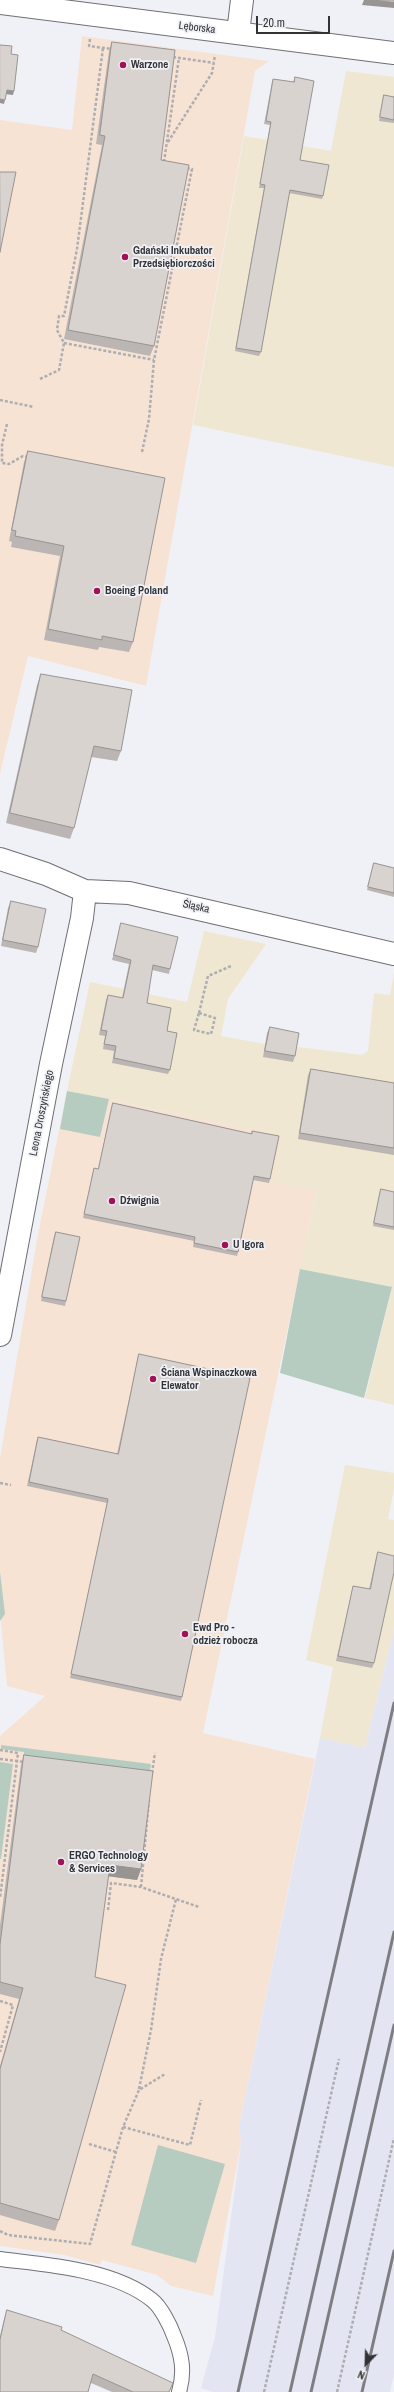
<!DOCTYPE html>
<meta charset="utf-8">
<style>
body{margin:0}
#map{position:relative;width:394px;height:2392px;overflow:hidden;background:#f0f1f7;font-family:"Archivo Narrow",sans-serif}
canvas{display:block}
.north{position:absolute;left:346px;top:2344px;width:40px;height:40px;-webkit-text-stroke:3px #f0f1f7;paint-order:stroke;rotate:203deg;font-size:11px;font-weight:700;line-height:16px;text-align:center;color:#333335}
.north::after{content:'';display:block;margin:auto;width:14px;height:18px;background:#333335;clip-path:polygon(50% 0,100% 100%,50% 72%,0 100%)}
.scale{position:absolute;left:256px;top:16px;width:74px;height:18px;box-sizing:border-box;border:2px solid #333335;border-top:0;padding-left:5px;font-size:12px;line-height:14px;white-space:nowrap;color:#333335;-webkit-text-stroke:3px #f0f1f7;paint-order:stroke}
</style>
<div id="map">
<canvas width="394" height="2392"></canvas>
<div class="north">N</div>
<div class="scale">20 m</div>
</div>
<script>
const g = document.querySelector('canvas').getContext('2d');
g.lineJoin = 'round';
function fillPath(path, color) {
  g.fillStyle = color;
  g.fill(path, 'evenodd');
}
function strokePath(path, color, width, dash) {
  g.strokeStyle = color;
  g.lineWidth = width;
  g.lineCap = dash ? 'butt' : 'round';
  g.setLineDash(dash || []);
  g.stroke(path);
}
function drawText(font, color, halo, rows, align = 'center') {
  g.font = font + ' "Archivo Narrow",sans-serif';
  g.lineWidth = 3.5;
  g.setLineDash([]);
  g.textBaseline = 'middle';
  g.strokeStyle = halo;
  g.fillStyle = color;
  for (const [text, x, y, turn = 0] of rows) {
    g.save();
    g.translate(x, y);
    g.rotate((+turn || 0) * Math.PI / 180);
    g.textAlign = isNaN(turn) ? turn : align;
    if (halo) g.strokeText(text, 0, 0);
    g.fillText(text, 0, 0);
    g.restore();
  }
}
fillPath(new Path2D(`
 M 82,36 L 269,61 L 255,71 L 146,686 L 28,656 L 0,774 L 0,120 L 72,130 Z
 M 67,1091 L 281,1135 L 317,1189 L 203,1733 L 315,1759 L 239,2127 L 241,2143 L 213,2296 L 171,2286 L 157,2275 L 102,2260 L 100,2265 L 64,2255 L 0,2246 L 0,1736 L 45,1696 L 7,1686 L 0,1613 L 0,1458 L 38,1234 Z`), '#f7e3d4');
fillPath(new Path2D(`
 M 346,71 L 394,77 L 394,467 L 193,425 L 244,136 L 331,151 Z
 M 204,931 L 266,944 L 228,999 L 221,1036 L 265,1044 L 266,1043 L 362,1055 L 368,1051 L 374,993 L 390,995 L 394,973 L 394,1405 L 365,1398 L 392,1288 L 300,1269 L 317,1190 L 272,1183 L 280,1135 L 67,1091 L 90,982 L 187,1002 Z
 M 345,1465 L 394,1473 L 394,1489 L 388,1519 L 394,1520 L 394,1629 L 365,1748 L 320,1738 L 333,1667 L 306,1660 Z`), '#efe7d1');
fillPath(new Path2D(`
 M 394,1629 L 394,2374 L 390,2392 L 213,2392 L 201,2388 L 215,2337 L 241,2143 L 239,2127 L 320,1738 L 365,1748 Z`), '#e4e5f2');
fillPath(new Path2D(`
 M 67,1091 L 109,1099 L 100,1137 L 60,1129 Z
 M 300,1269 L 392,1287 L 364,1398 L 280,1373 Z
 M 0,1572 L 5,1614 L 0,1621 Z
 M 1,1745 L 151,1764 L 149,1776 L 23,1761 L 24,1752 L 1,1749 Z
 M 0,1762 L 13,1764 L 1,1859 L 0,1859 Z
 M 158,2145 L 225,2164 L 196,2263 L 131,2245 Z`), '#b6ccc0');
const service = new Path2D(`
 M 0,2259 C 47,2265 113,2269 152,2300 C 161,2307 170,2325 174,2336 C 182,2355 185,2372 179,2392`);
const minor = new Path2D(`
 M 0,3 L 394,53
 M 238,33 L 242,0
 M 0,859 L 46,874 L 85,891 L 129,893 L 394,954
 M 0,1335 L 51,1064 L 82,918 L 85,891`);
strokePath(service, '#6f6f75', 16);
strokePath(minor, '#6f6f75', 24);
strokePath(new Path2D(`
 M 90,39 L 89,46 L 112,49
 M 173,57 L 214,63
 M 168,142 L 212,73 L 215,55
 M 164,162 L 179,58
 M 64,343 L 154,360
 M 40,379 L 59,370 L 64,343 L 57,330 L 59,316 L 64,316 L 77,249 L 103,48
 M 0,400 L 34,407
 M 7,424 L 2,445 L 2,463 L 9,464 L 23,456 L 28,457
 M 142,452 L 149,419 L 154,360 L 192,169 L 186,168
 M 199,1013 L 215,1018 L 211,1034 L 194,1030 Z
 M 199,1013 L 208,976 L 231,966
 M 0,1483 L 11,1485
 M 0,1750 L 18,1753 L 0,1898
 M 0,1759 L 25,1762
 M 152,1773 L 155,1753
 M 141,1887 L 149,1800
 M 108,1910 L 111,1883 L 141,1887 L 199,1907
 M 0,2001 L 13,2005 L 0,2052
 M 139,2089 L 151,2030 L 161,1959 L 176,1899
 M 123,2127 L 190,2145 L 201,2100
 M 89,2144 L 116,2152
 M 0,2231 L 8,2235 L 90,2244 L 123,2127 L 139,2090 L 165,2074
 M 264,2392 L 339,2059
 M 337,2392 L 394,2138`), '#adaeb2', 2.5, [3, 2]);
strokePath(service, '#fff', 14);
strokePath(minor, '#fff', 22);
strokePath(new Path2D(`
 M 238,2392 L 394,1703
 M 290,2392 L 394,1932
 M 311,2392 L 394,2025
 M 362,2392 L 394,2251`), '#7d7e81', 3);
fillPath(new Path2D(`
 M 112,42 L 154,346 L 150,356 L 64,339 L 102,145 L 96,144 L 109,51 Z
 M 295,77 L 300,160 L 323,196 L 322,199 L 289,193 L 261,352 L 259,356 L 235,351 L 264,188 L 259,188 L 270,125 L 264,124 L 272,82 L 273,79 L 293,82 Z
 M 384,95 L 394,97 L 394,123 L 379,121 L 383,99 Z
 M 28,451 L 133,642 L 129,652 L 99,647 L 98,650 L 44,640 L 60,556 L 11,547 L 12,542 L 9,541 L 24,462 Z
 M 41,674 L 121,751 L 117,761 L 91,757 L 74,828 L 70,839 L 6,823 L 37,685 Z
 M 374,863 L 394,868 L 394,897 L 367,890 Z
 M 11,901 L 38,947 L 36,953 L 1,946 L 8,908 Z
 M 121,923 L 170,969 L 169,974 L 152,970 L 147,1003 L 167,1031 L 170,1070 L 168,1074 L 112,1063 L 114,1051 L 103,1049 L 105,1036 L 99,1035 L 106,1000 L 108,995 L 122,998 L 129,964 L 112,960 L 120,928 Z
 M 270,1027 L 295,1056 L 293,1062 L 263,1057 L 267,1033 Z
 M 311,1069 L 394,1083 L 394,1155 L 298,1139 L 308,1075 Z
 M 113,1103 L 251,1134 L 252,1131 L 270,1179 L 269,1183 L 253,1180 L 238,1252 L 237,1256 L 193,1247 L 194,1241 L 83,1218 L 93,1172 L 94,1168 L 98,1169 L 112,1107 Z
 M 381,1189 L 394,1192 L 394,1230 L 373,1226 Z
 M 56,1232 L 66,1301 L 65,1306 L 41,1301 L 54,1237 Z
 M 139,1354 L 182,1697 L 181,1701 L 70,1678 L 107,1503 L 27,1486 L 37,1440 L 38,1437 L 117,1454 L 138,1358 Z
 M 378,1552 L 374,1663 L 372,1668 L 336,1661 L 352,1591 L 353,1586 L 369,1589 L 376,1558 Z
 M 24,1755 L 141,1869 L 137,1880 L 108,1876 L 59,2220 L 55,2231 L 0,2215 L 0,2066 L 19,1999 L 0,1994 L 0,1925 L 21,1765 Z
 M 7,2310 L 61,2330 L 170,2392 L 112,2392 L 91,2383 L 0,2392 L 0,2336 L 4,2319 Z`), '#bbb5b3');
fillPath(new Path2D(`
 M 364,0 L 373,0 L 394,2 L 394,8 L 362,5 Z
 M 7,90 L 14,91 L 13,95 L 5,94 Z
 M 0,99 L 5,100 L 4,104 L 0,103 Z
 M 110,1865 L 141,1869 L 137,1880 L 106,1876 Z`), '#989492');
const building = new Path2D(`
 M 373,0 L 394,0 L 394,2 Z
 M 112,42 L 175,50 L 161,160 L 189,165 L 154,346 L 68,330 L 105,136 L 100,135 Z
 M 0,45 L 12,46 L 11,54 L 18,55 L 14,91 L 7,90 L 5,100 L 0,99 Z
 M 295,77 L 314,81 L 300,160 L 329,165 L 323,196 L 290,190 L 261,352 L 236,348 L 265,185 L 260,184 L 271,122 L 266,121 L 273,79 L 294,82 Z
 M 384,95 L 394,97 L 394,120 L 380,117 Z
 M 0,172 L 16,172 L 0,252 Z
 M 28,451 L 165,478 L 133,642 L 102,636 L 102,640 L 48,629 L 64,546 L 15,536 L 16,531 L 12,530 Z
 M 41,674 L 132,690 L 121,751 L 94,746 L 74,828 L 10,813 Z
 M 374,863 L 394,868 L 394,893 L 368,887 Z
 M 11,901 L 46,909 L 38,947 L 3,940 Z
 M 121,923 L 178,937 L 170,969 L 153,965 L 147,1003 L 171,1008 L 167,1031 L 177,1033 L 170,1070 L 114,1058 L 116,1046 L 104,1044 L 107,1031 L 101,1030 L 108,995 L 123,998 L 131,960 L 114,955 Z
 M 270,1027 L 299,1033 L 295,1056 L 265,1051 Z
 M 311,1069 L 394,1083 L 394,1148 L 300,1133 Z
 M 113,1103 L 252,1134 L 252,1131 L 279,1136 L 270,1179 L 254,1176 L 238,1252 L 194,1243 L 195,1237 L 84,1214 L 94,1168 L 98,1169 Z
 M 381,1189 L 394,1192 L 394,1227 L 374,1223 Z
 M 56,1232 L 80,1237 L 66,1301 L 42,1297 Z
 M 139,1354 L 250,1378 L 182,1697 L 71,1674 L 108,1499 L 29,1482 L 38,1437 L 118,1454 Z
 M 378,1552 L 394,1556 L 394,1572 L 374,1663 L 338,1656 L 353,1586 L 370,1589 Z
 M 24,1755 L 153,1771 L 141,1869 L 110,1865 L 95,1977 L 126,1985 L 59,2220 L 0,2203 L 0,2069 L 23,1988 L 0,1982 L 0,1945 Z
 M 7,2310 L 62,2327 L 61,2330 L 173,2383 L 169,2392 L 133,2392 L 93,2374 L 88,2392 L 0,2392 L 0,2340 Z`);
fillPath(building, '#d9d3d0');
strokePath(building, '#989492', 1);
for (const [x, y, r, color] of [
 [123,65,4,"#a11157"],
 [125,257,4,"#a11157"],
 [97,591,4,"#a11157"],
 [112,1201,4,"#a11157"],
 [225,1245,4,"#a11157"],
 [153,1379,4,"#a11157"],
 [185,1634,4,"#a11157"],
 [61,1862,4,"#a11157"]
]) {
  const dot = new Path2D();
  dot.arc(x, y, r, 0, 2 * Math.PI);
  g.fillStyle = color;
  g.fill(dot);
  strokePath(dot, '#f0f1f7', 1.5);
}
drawText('11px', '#333335', '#f0f1f7', [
 ["Lęborska",197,28,7],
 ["Śląska",196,907,12],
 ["Leona Droszyńskiego",42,1113,-79]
]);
drawText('bold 11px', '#333335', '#f0f1f7', [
 ["Warzone",131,65],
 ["Gdański Inkubator",133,251],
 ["Przedsiębiorczości",133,264],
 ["Boeing Poland",105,591],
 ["Dźwignia",120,1201],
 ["U Igora",233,1245],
 ["Ściana Wspinaczkowa",161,1373],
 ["Elewator",161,1386],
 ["Ewd Pro -",193,1628],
 ["odzież robocza",193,1641],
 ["ERGO Technology",69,1856],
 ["& Services",69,1869]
], 'left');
</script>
